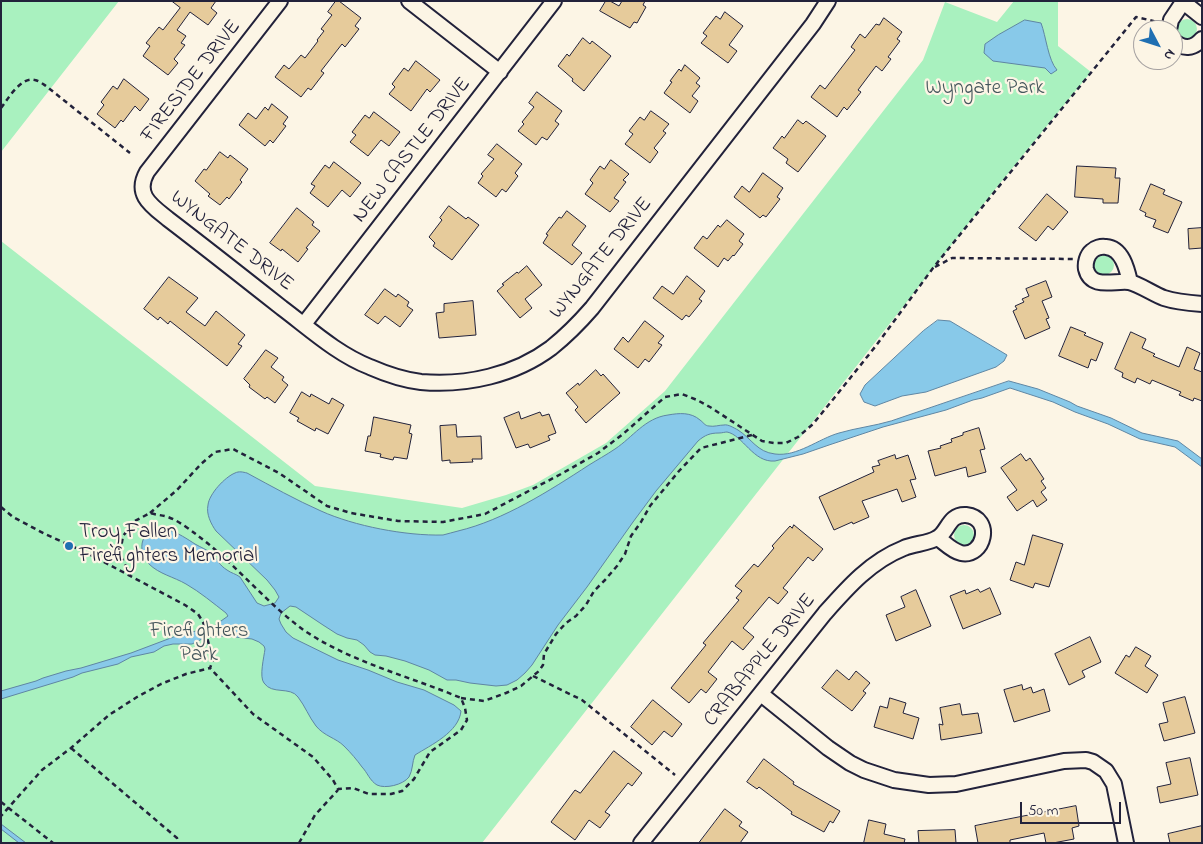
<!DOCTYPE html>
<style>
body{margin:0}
#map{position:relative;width:1203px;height:844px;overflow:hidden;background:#fcf5e5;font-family:"Indie Flower",sans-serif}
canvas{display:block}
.frame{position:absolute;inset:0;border:2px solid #22223b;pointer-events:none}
.north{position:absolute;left:1133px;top:20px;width:50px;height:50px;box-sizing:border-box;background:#fcf5e5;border:1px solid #a5a1a1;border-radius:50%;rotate:130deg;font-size:14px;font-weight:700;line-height:20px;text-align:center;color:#22223b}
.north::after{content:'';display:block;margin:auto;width:18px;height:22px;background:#1f6fb2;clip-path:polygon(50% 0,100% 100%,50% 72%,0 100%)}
.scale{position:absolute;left:1020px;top:802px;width:101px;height:22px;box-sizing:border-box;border:2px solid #22223b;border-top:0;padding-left:6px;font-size:15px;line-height:18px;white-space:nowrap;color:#22223b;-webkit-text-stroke:4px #fcf5e5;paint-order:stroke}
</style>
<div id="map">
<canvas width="1203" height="844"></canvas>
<div class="frame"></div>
<div class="north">N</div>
<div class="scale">50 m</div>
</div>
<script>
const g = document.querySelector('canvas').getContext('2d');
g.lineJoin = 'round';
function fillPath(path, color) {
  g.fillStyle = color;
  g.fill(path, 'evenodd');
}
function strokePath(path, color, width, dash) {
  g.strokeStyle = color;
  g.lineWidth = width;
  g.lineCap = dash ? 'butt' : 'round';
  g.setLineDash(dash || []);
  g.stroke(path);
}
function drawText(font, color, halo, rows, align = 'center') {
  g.font = font + ' "Indie Flower",sans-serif';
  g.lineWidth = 4.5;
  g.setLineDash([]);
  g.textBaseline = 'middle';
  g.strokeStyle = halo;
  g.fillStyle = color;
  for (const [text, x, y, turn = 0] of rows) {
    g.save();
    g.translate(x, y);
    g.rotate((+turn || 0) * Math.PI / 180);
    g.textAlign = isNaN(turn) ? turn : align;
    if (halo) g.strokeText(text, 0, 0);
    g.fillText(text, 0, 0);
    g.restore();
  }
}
fillPath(new Path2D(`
 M 1,1 L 119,1 L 1,152 Z
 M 1014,1 L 1058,1 L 1058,46 L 1091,72 L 997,187 L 482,843 L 1,843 L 1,241 L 315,486 L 462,508 L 506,495 L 533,485 L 606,443 L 665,391 L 923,60 L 945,2 L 997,22 Z
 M1177 29a10 10 0 1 1 20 0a10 10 0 1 1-20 0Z
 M1094 265a10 10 0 1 1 20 0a10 10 0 1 1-20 0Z
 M954 535a10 10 0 1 1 20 0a10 10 0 1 1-20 0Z`), '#a9f1bf');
const water = new Path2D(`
 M 1025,20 L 1041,23 C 1046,36 1048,60 1057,70 L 1051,74 L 1045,68 L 993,61 L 984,53 L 985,44 L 998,35 Z
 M 938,320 L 950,321 L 1007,355 L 1004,361 L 996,367 L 926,392 L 902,396 L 875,406 L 864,402 L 860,394 L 865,385 L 923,331 Z
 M 1009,381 L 1038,389 L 1070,402 L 1077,406 L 1111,418 L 1142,433 L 1178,441 L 1202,459 L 1202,467 L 1175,447 L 1140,439 L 1108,424 L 1075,412 L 1053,402 L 1010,388 L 982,398 L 973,400 L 946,410 L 883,427 L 829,445 L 803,454 L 775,461 C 753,463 743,435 727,432 C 725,432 722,433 719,433 C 710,433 705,435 698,441 L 656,491 L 633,522 L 587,587 L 558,625 L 532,665 L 525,673 L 517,680 L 507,685 L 496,686 L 470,683 L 456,680 L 447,680 L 429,670 L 405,661 L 386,656 L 375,655 L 370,652 L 364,645 L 357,640 L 347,638 L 337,634 L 323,625 L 296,607 L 290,606 L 281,613 L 279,619 L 281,624 L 286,632 L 293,638 L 338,660 L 368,670 L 397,682 L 424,690 L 454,705 L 461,711 C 459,732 431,745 415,755 C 412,762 413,770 409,777 C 403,785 385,789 377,785 C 370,781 367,772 362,767 C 357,760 351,753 344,746 C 336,738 324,736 316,726 C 309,717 305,706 298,697 C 290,686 272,695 264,683 C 259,677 264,657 265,649 L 264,646 L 259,642 L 252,639 L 227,636 L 206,637 L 192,644 L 173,644 L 164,646 L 154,652 L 131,657 L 118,664 L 82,673 L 73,677 L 1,699 L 1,691 L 36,681 L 43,678 L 66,671 L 81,668 L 131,653 L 184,633 L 203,630 L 214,626 L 228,616 L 226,613 C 213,603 200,592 186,584 C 174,577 159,574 149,564 C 143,558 140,548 143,540 C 154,516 181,535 195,544 C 200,547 208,550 212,554 C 218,560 219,565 227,570 C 231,573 236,574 240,577 L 257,603 L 264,606 L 275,603 L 279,597 L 275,590 L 267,580 L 216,531 C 211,524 206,514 208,505 C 209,494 225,477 235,473 C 239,471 243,472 247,473 C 271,486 296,500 321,511 C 354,526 406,536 443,535 C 448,534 453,532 458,531 C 504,520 549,491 589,465 C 597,460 606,455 615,449 C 633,437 645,418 668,415 C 679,413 691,412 700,420 C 703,422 705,426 709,426 C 714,427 719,425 724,425 C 728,424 734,428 738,430 C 752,439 757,452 775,454 C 797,457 818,439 839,433 C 856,428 874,426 891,421 Z
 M 1,824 L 26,843 L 19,843 L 1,829 Z`);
fillPath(water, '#88c9e9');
strokePath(water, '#5f86a3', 1);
const building = new Path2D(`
 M 172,1 L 216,1 L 211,8 L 217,13 L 208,25 L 190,12 L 177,30 L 186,36 L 181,43 L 185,45 L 174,59 L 178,63 L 168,75 L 143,56 L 150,46 L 146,43 L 159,27 L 163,30 L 180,8 Z
 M 336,1 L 339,1 L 361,18 L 355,26 L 359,29 L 345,47 L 342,44 L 321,71 L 324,73 L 311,90 L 308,88 L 301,97 L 275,77 L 284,65 L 289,69 L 301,55 L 305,58 L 318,41 L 317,40 L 324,31 L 321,29 L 332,15 L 328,12 Z
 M 606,1 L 610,1 L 619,6 L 622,1 L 645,1 L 643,5 L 646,7 L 637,23 L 634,22 L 630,28 L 600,11 Z
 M 725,12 L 743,26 L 729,45 L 737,51 L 728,63 L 701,43 L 707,36 L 703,33 L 716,16 L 720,19 Z
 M 884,18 L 902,32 L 897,39 L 900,41 L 888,57 L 891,59 L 882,71 L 876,66 L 858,90 L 861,92 L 847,110 L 844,107 L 837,117 L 811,97 L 820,85 L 825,89 L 855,50 L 851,47 L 860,34 L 865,38 L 876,24 L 879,25 Z
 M 583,38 L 590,44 L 592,41 L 611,56 L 584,91 L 572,81 L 573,79 L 558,66 L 567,54 L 569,56 Z
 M 416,61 L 440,80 L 430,92 L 427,89 L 411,111 L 389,94 L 395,87 L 392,84 L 404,68 L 408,71 Z
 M 685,65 L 700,78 L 696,83 L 700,86 L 692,96 L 698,101 L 690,113 L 664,93 L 672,82 L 670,81 L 679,69 L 681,71 Z
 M 124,79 L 149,99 L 140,111 L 135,106 L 123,122 L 121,120 L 115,128 L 97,114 L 104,105 L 101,102 L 113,86 L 117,89 Z
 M 537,92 L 562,111 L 555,121 L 559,124 L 547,140 L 542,137 L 536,145 L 518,131 L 524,124 L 522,122 L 534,107 L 529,103 Z
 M 272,104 L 288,117 L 283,124 L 286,126 L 273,143 L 270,140 L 265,146 L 239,125 L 248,113 L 256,119 L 265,107 L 268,110 Z
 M 651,111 L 669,124 L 663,131 L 666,133 L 654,148 L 658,152 L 650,163 L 625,144 L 633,134 L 629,131 L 640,117 L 644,120 Z
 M 374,112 L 400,132 L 389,146 L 381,140 L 368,156 L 350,142 L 356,135 L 352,132 L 365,115 L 369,118 Z
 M 798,120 L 803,124 L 806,121 L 826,136 L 798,172 L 786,163 L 788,159 L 773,148 L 782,136 L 784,138 Z
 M 497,144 L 522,164 L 515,173 L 518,176 L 506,192 L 502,189 L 496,197 L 478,183 L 483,176 L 481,174 L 494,159 L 488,155 Z
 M 220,152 L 228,158 L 230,155 L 248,169 L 240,180 L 242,182 L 229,199 L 227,197 L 220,205 L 208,196 L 210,194 L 195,181 L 204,169 L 206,170 Z
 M 611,160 L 629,174 L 623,180 L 626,182 L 614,198 L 619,201 L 610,212 L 585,194 L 593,183 L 590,180 L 600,166 L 604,169 Z
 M 334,162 L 361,183 L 350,197 L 342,190 L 328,207 L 310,193 L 315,186 L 311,184 L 325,165 L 329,168 Z
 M 1077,166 L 1116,168 L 1115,178 L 1120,178 L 1118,203 L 1103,203 L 1103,199 L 1075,197 Z
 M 763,173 L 783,188 L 777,197 L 780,199 L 766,217 L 763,215 L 760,218 L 734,197 L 742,186 L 749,192 Z
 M 1151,184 L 1165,190 L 1163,194 L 1182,202 L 1168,233 L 1153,227 L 1156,220 L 1145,216 L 1146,213 L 1140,210 Z
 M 1047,194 L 1068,212 L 1053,230 L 1048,226 L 1036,241 L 1019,228 Z
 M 449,206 L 466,219 L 468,217 L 479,225 L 452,260 L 433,246 L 435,243 L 429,237 L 442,220 L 440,218 Z
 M 297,208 L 314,222 L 312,225 L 320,231 L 306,248 L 308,249 L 298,262 L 282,249 L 281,251 L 270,243 Z
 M 567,211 L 586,226 L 572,245 L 582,253 L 572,265 L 543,243 L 548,235 L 546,234 L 559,217 L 561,218 Z
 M 727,220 L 744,234 L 739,241 L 743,244 L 734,256 L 733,255 L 728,261 L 724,258 L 718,267 L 694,248 L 703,236 L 707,239 L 718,225 L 720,227 Z
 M 1202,228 L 1202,248 L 1189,249 L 1188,229 Z
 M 527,266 L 542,285 L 525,299 L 532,308 L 520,318 L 497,291 L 504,285 L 502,284 L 517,272 L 518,273 Z
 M 687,276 L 705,291 L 699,299 L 702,301 L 689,317 L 686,315 L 682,320 L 653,298 L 662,286 L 673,294 Z
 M 169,277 L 198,298 L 186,312 L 205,326 L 216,311 L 245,335 L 238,344 L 242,346 L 227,366 L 170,321 L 168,324 L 160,317 L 158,320 L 144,309 Z
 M 1046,281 L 1052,297 L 1042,301 L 1049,318 L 1046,319 L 1050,328 L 1025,339 L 1013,311 L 1017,309 L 1015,306 L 1024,302 L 1022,299 L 1029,296 L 1026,289 Z
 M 385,289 L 396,297 L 398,294 L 409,302 L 407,306 L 413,310 L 400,327 L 385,316 L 378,324 L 365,315 Z
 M 473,301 L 476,335 L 439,338 L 436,313 L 444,312 L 444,304 Z
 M 645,321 L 664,336 L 658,343 L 662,345 L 649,362 L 645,359 L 638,368 L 614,349 L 623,337 L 628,342 Z
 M 1071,327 L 1086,333 L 1084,335 L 1103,343 L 1096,361 L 1091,359 L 1088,368 L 1059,356 Z
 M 1131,332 L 1146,339 L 1142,348 L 1155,354 L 1153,356 L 1179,367 L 1187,347 L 1200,353 L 1194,369 L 1202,372 L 1202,401 L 1194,398 L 1193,401 L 1179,395 L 1181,392 L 1152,380 L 1150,384 L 1137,378 L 1135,383 L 1122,377 L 1123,373 L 1115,369 Z
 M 266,350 L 278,358 L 271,367 L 284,377 L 282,380 L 288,385 L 275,403 L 267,397 L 265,399 L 249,387 L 250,385 L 244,379 Z
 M 596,370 L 601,376 L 603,374 L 620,393 L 586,423 L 575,410 L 578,407 L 566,393 L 578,383 L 579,385 Z
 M 302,392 L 310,397 L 311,394 L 329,404 L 332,398 L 344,405 L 328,434 L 316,428 L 315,431 L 297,421 L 299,418 L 290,413 Z
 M 519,412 L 521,419 L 540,412 L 542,416 L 549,414 L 556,433 L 548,436 L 550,440 L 530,448 L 528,444 L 516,448 L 504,418 Z
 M 374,417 L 411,425 L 409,433 L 412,434 L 407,459 L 394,457 L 393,460 L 380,457 L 381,454 L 365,451 L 368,436 L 370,436 Z
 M 456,425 L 457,437 L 481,436 L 482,459 L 472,459 L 473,462 L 450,463 L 450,460 L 442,461 L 440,426 Z
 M 979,428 L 985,449 L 980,450 L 986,472 L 968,477 L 966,467 L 935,476 L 928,451 L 941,448 L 940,446 L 952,442 L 951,439 L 963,435 L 963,433 Z
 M 1021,454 L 1026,461 L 1030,458 L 1044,479 L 1041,481 L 1046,488 L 1041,492 L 1047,500 L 1037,507 L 1033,500 L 1017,511 L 1007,497 L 1017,490 L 1001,468 Z
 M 895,455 L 896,459 L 908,455 L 916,479 L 910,480 L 916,497 L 902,502 L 897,489 L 862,501 L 869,517 L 853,524 L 852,522 L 834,530 L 819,497 L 874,472 L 872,467 L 880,465 L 878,461 Z
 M 794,525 L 823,549 L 813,561 L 808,557 L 783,588 L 788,592 L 778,604 L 769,597 L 743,628 L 754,637 L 743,650 L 732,641 L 708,672 L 717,679 L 706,693 L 701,689 L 689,703 L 671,688 L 706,645 L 703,643 L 739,600 L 736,598 L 742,591 L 735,586 L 754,564 L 758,567 L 774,548 L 772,546 L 790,526 L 792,528 Z
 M 1033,535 L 1063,544 L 1049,587 L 1035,583 L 1033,588 L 1010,580 L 1016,562 L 1024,565 Z
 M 990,588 L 1001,614 L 963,629 L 950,596 L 965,590 L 966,594 L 978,589 L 980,592 Z
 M 916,590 L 931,626 L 896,641 L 886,615 L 905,607 L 901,597 Z
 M 1090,637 L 1101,662 L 1082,671 L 1085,677 L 1069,685 L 1055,654 Z
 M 1136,647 L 1151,656 L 1145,666 L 1158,675 L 1147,693 L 1115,673 L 1126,655 L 1129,657 Z
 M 837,670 L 849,680 L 856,671 L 870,683 L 863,691 L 866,693 L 852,711 L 822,688 Z
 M 1022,685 L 1023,690 L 1031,687 L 1033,693 L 1044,689 L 1050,711 L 1014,722 L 1004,690 Z
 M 1185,697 L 1195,733 L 1164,741 L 1159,724 L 1168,722 L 1163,703 Z
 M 890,698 L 906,703 L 903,713 L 919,718 L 913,739 L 874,727 L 880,706 L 887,708 Z
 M 653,700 L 682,724 L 672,737 L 664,731 L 652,745 L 631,727 Z
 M 960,704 L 962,715 L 978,713 L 982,733 L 941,740 L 939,724 L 943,725 L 940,708 Z
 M 614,751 L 642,773 L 632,786 L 628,783 L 605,812 L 610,815 L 600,828 L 589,820 L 575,840 L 551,822 L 575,790 L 580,793 Z
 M 1190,758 L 1198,795 L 1160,803 L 1157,787 L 1171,784 L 1166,763 Z
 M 764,759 L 794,782 L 793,784 L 840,811 L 833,823 L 830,821 L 824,832 L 791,814 L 792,812 L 759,787 L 757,789 L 747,782 Z
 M 1076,806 L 1079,826 L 1072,828 L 1074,839 L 1053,843 L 1046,843 L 1044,833 L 1010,840 L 1010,843 L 978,843 L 975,826 Z
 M 725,809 L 742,822 L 739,826 L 748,832 L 740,843 L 699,843 Z
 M 869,820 L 886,824 L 884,834 L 905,839 L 904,843 L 864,843 Z
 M 1202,826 L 1202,843 L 1170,843 L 1168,834 Z
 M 955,830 L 956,843 L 919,843 L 918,831 Z`);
fillPath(building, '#e6cb9b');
strokePath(building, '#22223b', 1);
const minor = new Path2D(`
 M 280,1 L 147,172 C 134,195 152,206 168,219 C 206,248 244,278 282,308 C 310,329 337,354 370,367 C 386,374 404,380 421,382 C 466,386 515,375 551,348 C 566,336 579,323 592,308 L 813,24 L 828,1
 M 409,1 L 500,72
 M 1182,1 L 1202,17
 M 1169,30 L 1171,20 L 1183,2
 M 1173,40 C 1183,50 1193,49 1202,39
 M 1130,282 C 1127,269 1122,248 1106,247 C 1101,246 1095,248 1092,251 C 1087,255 1085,263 1086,269 C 1091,290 1115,280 1129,282 C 1137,283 1155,295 1164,298 C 1176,302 1189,303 1202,304
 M 304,324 L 554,1
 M 761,694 L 828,748 L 850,763 L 864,770 L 894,780 L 929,785 L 956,784 L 1064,761 L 1086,760 L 1093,762 L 1106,771 L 1114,784 L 1126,843
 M 641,843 L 825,613 C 848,587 871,561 904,548 C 913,544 930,543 937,538 C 948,533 948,514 966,515 C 994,518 984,558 961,553 C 952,551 945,543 938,538`);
strokePath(minor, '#22223b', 18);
strokePath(new Path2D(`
 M 1,108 C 8,99 21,76 35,80 C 39,81 43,84 46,86 L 130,153
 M 935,267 L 952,258 L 1075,259
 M 1,507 L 13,517 L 45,534 L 87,553 L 185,605 L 198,614 L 203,622 L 213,660 L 210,668 L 186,674 L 161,684 L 137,697 L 109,715 L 71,748 L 42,770 L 1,816
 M 150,513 L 177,490 L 201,464 L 215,452 L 233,449 L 279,473 L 327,506 L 351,513 L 398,521 L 443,522 L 485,514 L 561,474 L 598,453 L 623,434 L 665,397 L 682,394 L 697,400 L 710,407 L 762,441 L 774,443 L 786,443 L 798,437 L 813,424 L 835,397 L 875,347 L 933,268 L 1136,17 L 1158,22
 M 131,577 L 120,554 L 123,536 L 135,521 L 150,513 C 156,515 162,515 168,517 C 179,521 189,529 197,535 C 236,564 266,603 305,631 C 353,663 409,676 461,698 L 465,708 L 467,720 L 461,730 L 430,752 L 414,779 L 402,791 L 391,794 L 369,794 L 353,788 L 338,789 L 333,780 L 313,757 L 253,714 L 210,668
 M 533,676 L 582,700 L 675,775
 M 461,698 L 484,701 L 506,693 L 521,686 L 539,671 L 543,665 L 544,654 L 556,634 L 566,623 L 576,616 L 586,605 L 594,591 L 605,580 L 617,566 L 625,554 L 631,536 L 641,522 L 650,506 L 679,471 L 701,448 L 752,435
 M 71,748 L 177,838 L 178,843
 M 1,802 L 53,843
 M 299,843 L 315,815 L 338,790`), '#22223b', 2.5, [5, 4]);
strokePath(minor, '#fcf5e5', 14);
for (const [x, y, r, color] of [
 [69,546,5,"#1f6fb2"]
]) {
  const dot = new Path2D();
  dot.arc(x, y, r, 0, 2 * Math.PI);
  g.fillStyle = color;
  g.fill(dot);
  strokePath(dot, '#fcf5e5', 2);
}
drawText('21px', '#22223b', '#fcf5e5', [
 ["FIRESIDE DRIVE",192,82,-52],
 ["NEW CASTLE DRIVE",413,151,-52],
 ["WYNGATE DRIVE",231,242,38],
 ["WYNGATE DRIVE",602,259,-51],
 ["CRABAPPLE DRIVE",761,661,-51]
]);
drawText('21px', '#44565c', '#fcf5e5', [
 ["Wyngate Park",985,90],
 ["Firefighters",199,633],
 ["Park",199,657]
]);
drawText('21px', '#22223b', '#fcf5e5', [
 ["Troy Fallen",79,534],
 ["Firefighters Memorial",79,558]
], 'left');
</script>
